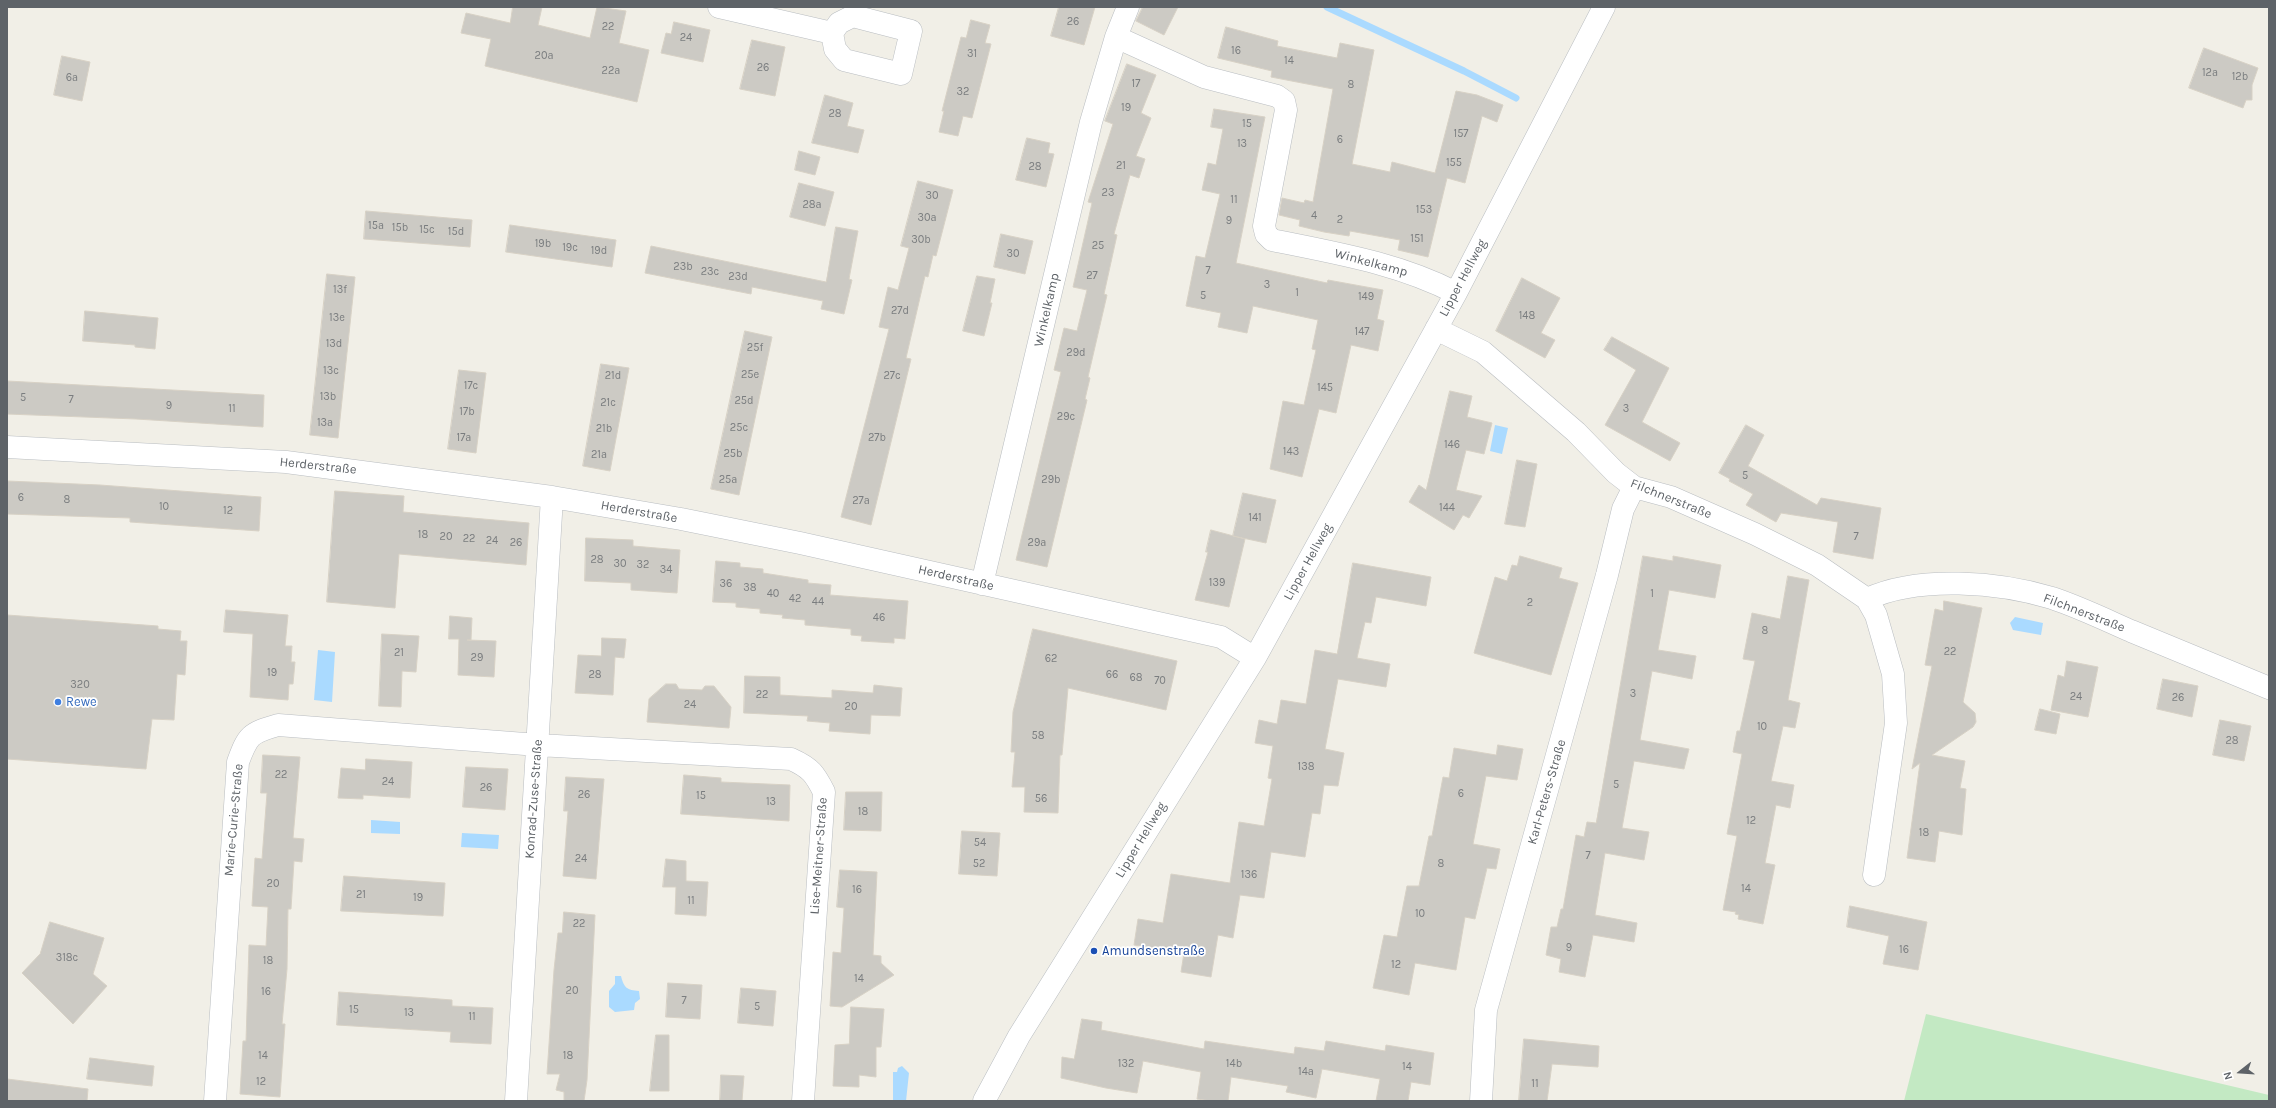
<!DOCTYPE html>
<meta charset="utf-8">
<style>
body{margin:0}
#map{position:relative;width:2276px;height:1108px;overflow:hidden;background:#f1efe7;font-family:Karla,sans-serif}
canvas{display:block}
.frame{position:absolute;inset:0;border:8px solid #5e6368;pointer-events:none}
.north{position:absolute;left:2220px;top:1052px;width:40px;height:40px;-webkit-text-stroke:3px #fff;paint-order:stroke;rotate:253deg;font-size:11px;font-weight:700;line-height:16px;text-align:center;color:#5e6368}
.north::after{content:'';display:block;margin:auto;width:14px;height:18px;background:#5e6368;clip-path:polygon(50% 0,100% 100%,50% 72%,0 100%)}
</style>
<div id="map">
<canvas width="2276" height="1108"></canvas>
<div class="frame"></div>
<div class="north">N</div>
</div>
<script>
const g = document.querySelector('canvas').getContext('2d');
g.lineJoin = 'round';
function fillPath(path, color) {
  g.fillStyle = color;
  g.fill(path, 'evenodd');
}
function strokePath(path, color, width, dash) {
  g.strokeStyle = color;
  g.lineWidth = width;
  g.lineCap = dash ? 'butt' : 'round';
  g.setLineDash(dash || []);
  g.stroke(path);
}
function drawText(font, color, halo, rows, align = 'center') {
  g.font = font + ' Karla,sans-serif';
  g.lineWidth = 3.5;
  g.setLineDash([]);
  g.textBaseline = 'middle';
  g.strokeStyle = halo;
  g.fillStyle = color;
  for (const [text, x, y, turn = 0] of rows) {
    g.save();
    g.translate(x, y);
    g.rotate((+turn || 0) * Math.PI / 180);
    g.textAlign = isNaN(turn) ? turn : align;
    if (halo) g.strokeText(text, 0, 0);
    g.fillText(text, 0, 0);
    g.restore();
  }
}
fillPath(new Path2D(`
 M 1926,1014 L 2269,1095 L 2269,1101 L 1904,1101 Z`), '#c3e9c3');
fillPath(new Path2D(`
 M 1495,425 L 1508,428 L 1502,454 L 1490,451 Z
 M 2015,617 L 2043,623 L 2041,635 L 2013,630 L 2010,623 Z
 M 318,650 L 335,652 L 332,702 L 314,700 Z
 M 371,820 L 400,822 L 400,834 L 371,833 Z
 M 462,833 L 499,835 L 498,849 L 461,847 Z
 M 615,976 L 621,976 C 624,988 627,990 639,991 L 640,999 L 635,1003 L 634,1010 L 615,1012 L 609,1007 L 609,991 L 615,984 Z
 M 902,1066 L 909,1073 L 906,1101 L 893,1100 L 893,1072 L 897,1072 L 898,1068 Z`), '#aadaff');
strokePath(new Path2D(`
 M 1327,7 L 1464,71 L 1516,98`), '#aadaff', 7);
const building = new Path2D(`
 M 513,7 L 542,7 L 538,25 L 590,38 L 597,7 L 626,11 L 619,43 L 649,50 L 637,102 L 485,66 L 491,39 L 461,33 L 466,13 L 510,23 Z
 M 1059,7 L 1095,7 L 1084,45 L 1051,36 Z
 M 1143,7 L 1178,7 L 1164,35 L 1136,21 Z
 M 971,20 L 990,25 L 985,43 L 991,44 L 972,118 L 963,116 L 958,136 L 939,132 L 944,111 L 942,111 L 961,37 L 966,38 Z
 M 674,22 L 710,30 L 703,62 L 661,53 L 666,33 L 671,34 Z
 M 1226,27 L 1278,41 L 1277,46 L 1337,58 L 1340,43 L 1374,50 L 1352,164 L 1390,172 L 1392,162 L 1435,173 L 1456,91 L 1477,95 L 1503,105 L 1497,122 L 1482,116 L 1465,183 L 1447,178 L 1428,257 L 1398,250 L 1400,240 L 1350,231 L 1349,236 L 1324,232 L 1299,226 L 1300,220 L 1279,215 L 1282,198 L 1304,203 L 1305,200 L 1313,202 L 1333,89 L 1271,77 L 1272,71 L 1218,58 Z
 M 752,40 L 785,47 L 775,96 L 740,89 Z
 M 2204,48 L 2258,68 L 2252,85 L 2252,100 L 2246,100 L 2243,108 L 2189,88 Z
 M 62,56 L 90,62 L 82,101 L 54,95 Z
 M 1127,64 L 1156,75 L 1141,113 L 1151,118 L 1136,156 L 1145,159 L 1139,178 L 1130,175 L 1114,234 L 1117,235 L 1104,294 L 1107,295 L 1088,377 L 1090,378 L 1085,399 L 1087,400 L 1047,567 L 1016,560 L 1061,372 L 1054,370 L 1064,328 L 1077,331 L 1087,290 L 1073,287 L 1092,203 L 1088,202 L 1113,124 L 1105,121 Z
 M 825,95 L 853,103 L 847,126 L 864,130 L 858,153 L 812,143 Z
 M 1214,109 L 1265,117 L 1236,263 L 1327,283 L 1328,280 L 1383,290 L 1377,319 L 1384,321 L 1378,351 L 1351,345 L 1336,413 L 1319,409 L 1302,477 L 1270,469 L 1283,401 L 1304,405 L 1316,350 L 1312,349 L 1318,320 L 1253,306 L 1247,333 L 1218,327 L 1221,313 L 1186,306 L 1196,256 L 1205,258 L 1220,194 L 1202,190 L 1208,163 L 1216,165 L 1223,129 L 1211,127 Z
 M 1027,138 L 1050,143 L 1048,153 L 1054,154 L 1046,187 L 1016,180 Z
 M 799,151 L 820,157 L 815,175 L 795,170 Z
 M 918,181 L 953,190 L 936,256 L 933,255 L 928,277 L 925,276 L 906,358 L 911,359 L 871,525 L 841,517 L 889,329 L 879,327 L 888,287 L 898,290 L 909,248 L 901,246 Z
 M 799,183 L 834,192 L 825,226 L 790,217 Z
 M 366,211 L 472,220 L 470,247 L 364,239 Z
 M 510,225 L 616,240 L 612,267 L 506,252 Z
 M 836,227 L 858,231 L 849,279 L 852,280 L 844,314 L 821,309 L 823,301 L 752,287 L 751,294 L 645,273 L 651,246 L 826,282 Z
 M 1001,234 L 1033,241 L 1025,274 L 994,267 Z
 M 327,274 L 355,277 L 338,438 L 310,435 Z
 M 977,276 L 995,279 L 990,303 L 992,303 L 984,336 L 963,331 Z
 M 1522,278 L 1560,298 L 1541,333 L 1555,340 L 1545,358 L 1496,331 Z
 M 85,311 L 158,318 L 155,349 L 135,347 L 135,345 L 83,341 Z
 M 745,331 L 772,337 L 739,495 L 711,489 Z
 M 1612,337 L 1669,368 L 1642,422 L 1680,443 L 1670,461 L 1605,425 L 1636,370 L 1604,350 Z
 M 601,364 L 629,368 L 610,471 L 583,466 Z
 M 459,370 L 486,373 L 476,453 L 448,449 Z
 M 7,381 L 264,395 L 263,427 L 136,419 L 7,414 Z
 M 1450,391 L 1472,396 L 1467,417 L 1492,423 L 1484,454 L 1466,450 L 1456,490 L 1482,496 L 1469,518 L 1463,515 L 1454,530 L 1409,502 L 1419,485 L 1426,490 Z
 M 1746,425 L 1764,435 L 1748,466 L 1817,505 L 1821,498 L 1881,508 L 1873,559 L 1833,552 L 1838,522 L 1781,513 L 1776,522 L 1746,505 L 1753,494 L 1729,481 L 1730,479 L 1719,473 Z
 M 1517,460 L 1537,464 L 1525,527 L 1505,524 Z
 M 7,481 L 100,485 L 261,497 L 259,531 L 130,522 L 130,518 L 7,514 Z
 M 335,491 L 404,496 L 403,512 L 529,523 L 526,565 L 399,554 L 395,608 L 327,602 Z
 M 1243,493 L 1276,500 L 1266,543 L 1233,536 Z
 M 1211,530 L 1245,539 L 1229,607 L 1195,600 L 1208,552 L 1206,552 Z
 M 586,538 L 633,540 L 633,546 L 680,550 L 677,593 L 631,590 L 631,583 L 585,581 Z
 M 1520,556 L 1562,568 L 1559,578 L 1578,583 L 1551,675 L 1474,653 L 1495,577 L 1507,581 L 1512,565 L 1517,566 Z
 M 1643,556 L 1673,561 L 1673,556 L 1721,565 L 1715,598 L 1669,590 L 1658,650 L 1696,656 L 1692,679 L 1652,671 L 1640,740 L 1689,749 L 1684,769 L 1634,761 L 1622,828 L 1649,832 L 1644,860 L 1605,853 L 1595,915 L 1637,923 L 1634,942 L 1593,935 L 1585,977 L 1559,972 L 1561,959 L 1546,955 L 1551,927 L 1557,927 L 1561,909 L 1563,909 L 1576,835 L 1584,837 L 1587,822 L 1596,823 Z
 M 716,561 L 740,563 L 740,567 L 763,569 L 763,573 L 808,580 L 808,583 L 831,585 L 830,595 L 908,601 L 905,639 L 894,638 L 894,643 L 861,641 L 862,636 L 851,635 L 851,629 L 805,625 L 805,620 L 782,618 L 783,615 L 760,613 L 760,609 L 736,607 L 736,603 L 713,602 Z
 M 1353,563 L 1431,577 L 1426,606 L 1376,597 L 1371,623 L 1365,622 L 1357,658 L 1390,664 L 1386,687 L 1338,679 L 1325,749 L 1344,753 L 1338,786 L 1324,785 L 1320,814 L 1312,813 L 1305,857 L 1271,852 L 1264,898 L 1240,895 L 1233,938 L 1218,935 L 1211,977 L 1181,972 L 1184,953 L 1134,945 L 1138,919 L 1163,923 L 1171,874 L 1230,883 L 1239,822 L 1264,826 L 1272,779 L 1268,778 L 1273,746 L 1255,743 L 1259,720 L 1277,724 L 1281,700 L 1306,704 L 1315,650 L 1337,654 Z
 M 1788,576 L 1809,580 L 1788,700 L 1800,703 L 1795,728 L 1783,726 L 1771,781 L 1794,785 L 1790,808 L 1776,805 L 1765,863 L 1775,865 L 1763,924 L 1738,919 L 1739,915 L 1735,914 L 1736,912 L 1723,910 L 1737,836 L 1727,834 L 1742,754 L 1733,752 L 1737,731 L 1740,731 L 1755,661 L 1743,659 L 1752,613 L 1780,619 Z
 M 1944,601 L 1982,608 L 1963,702 L 1975,713 L 1976,722 L 1973,727 L 1932,755 L 1965,761 L 1960,788 L 1966,789 L 1962,835 L 1939,831 L 1935,862 L 1907,858 L 1920,763 L 1912,769 L 1932,666 L 1925,665 L 1935,609 L 1943,611 Z
 M 226,610 L 288,615 L 285,646 L 292,646 L 291,662 L 295,662 L 293,684 L 289,684 L 288,700 L 250,697 L 253,634 L 224,632 Z
 M 7,615 L 158,626 L 158,629 L 181,631 L 180,641 L 187,641 L 185,675 L 177,674 L 174,720 L 152,719 L 146,769 L 7,759 Z
 M 450,616 L 472,618 L 471,640 L 467,640 L 496,641 L 494,677 L 458,675 L 459,639 L 449,639 Z
 M 1033,629 L 1177,661 L 1166,710 L 1068,688 L 1062,755 L 1060,755 L 1058,813 L 1024,812 L 1025,787 L 1012,787 L 1015,752 L 1011,752 L 1013,712 Z
 M 382,634 L 419,636 L 416,672 L 402,671 L 401,707 L 379,706 Z
 M 602,638 L 626,639 L 624,658 L 615,657 L 613,695 L 575,693 L 578,655 L 601,656 Z
 M 2067,661 L 2098,667 L 2088,717 L 2051,710 L 2058,675 L 2064,677 Z
 M 745,676 L 780,677 L 780,695 L 832,698 L 832,690 L 873,693 L 874,685 L 902,688 L 900,716 L 871,715 L 870,734 L 829,731 L 830,723 L 807,721 L 808,716 L 744,713 Z
 M 2163,679 L 2198,686 L 2192,717 L 2157,709 Z
 M 666,684 L 676,684 L 679,689 L 702,690 L 705,686 L 714,686 L 731,707 L 729,728 L 647,722 L 649,699 Z
 M 2040,709 L 2060,714 L 2056,734 L 2035,730 Z
 M 2220,720 L 2251,726 L 2244,761 L 2213,755 Z
 M 1498,745 L 1523,749 L 1517,780 L 1486,776 L 1473,844 L 1500,849 L 1496,869 L 1487,868 L 1475,919 L 1465,917 L 1456,970 L 1415,963 L 1409,995 L 1373,988 L 1384,935 L 1397,937 L 1407,886 L 1419,886 L 1429,836 L 1432,836 L 1443,777 L 1449,778 L 1454,748 L 1496,755 Z
 M 263,755 L 300,757 L 293,838 L 304,839 L 302,862 L 294,861 L 291,909 L 288,909 L 287,969 L 282,1024 L 285,1024 L 280,1097 L 240,1094 L 243,1041 L 246,1041 L 249,945 L 266,946 L 268,907 L 252,906 L 255,858 L 262,859 L 267,793 L 261,793 Z
 M 366,759 L 412,762 L 410,798 L 363,795 L 363,799 L 338,798 L 341,768 L 365,770 Z
 M 466,767 L 508,769 L 505,810 L 463,807 Z
 M 684,775 L 721,778 L 721,782 L 790,785 L 789,821 L 681,814 Z
 M 566,777 L 604,779 L 596,879 L 563,876 L 568,811 L 564,811 Z
 M 846,792 L 882,792 L 881,831 L 844,830 Z
 M 962,831 L 1000,833 L 997,876 L 959,874 Z
 M 666,859 L 686,861 L 686,881 L 708,882 L 706,916 L 675,914 L 676,887 L 663,887 Z
 M 840,870 L 877,872 L 873,955 L 881,956 L 881,963 L 894,975 L 842,1007 L 830,1006 L 833,952 L 841,953 L 844,908 L 837,907 Z
 M 344,876 L 445,883 L 443,916 L 341,911 Z
 M 1850,906 L 1927,922 L 1918,970 L 1883,964 L 1889,936 L 1847,927 Z
 M 564,912 L 595,915 L 587,1080 L 584,1101 L 564,1101 L 564,1092 L 556,1090 L 560,1074 L 547,1074 L 554,970 L 558,933 L 562,933 Z
 M 50,922 L 104,938 L 93,974 L 107,986 L 73,1024 L 22,973 L 40,954 Z
 M 668,983 L 702,985 L 700,1019 L 666,1017 Z
 M 741,988 L 776,991 L 773,1026 L 738,1023 Z
 M 339,992 L 427,998 L 452,1000 L 452,1006 L 493,1008 L 491,1044 L 450,1042 L 451,1032 L 337,1025 Z
 M 851,1007 L 884,1009 L 881,1047 L 876,1047 L 876,1077 L 859,1075 L 859,1087 L 833,1086 L 835,1045 L 849,1044 Z
 M 1082,1019 L 1102,1022 L 1101,1030 L 1204,1049 L 1205,1041 L 1294,1054 L 1295,1047 L 1324,1051 L 1326,1041 L 1385,1051 L 1386,1045 L 1434,1053 L 1430,1085 L 1411,1082 L 1408,1101 L 1376,1101 L 1380,1079 L 1322,1069 L 1316,1098 L 1286,1092 L 1288,1086 L 1231,1077 L 1228,1101 L 1211,1101 L 1197,1099 L 1201,1072 L 1143,1061 L 1137,1093 L 1106,1088 L 1061,1078 L 1062,1057 L 1074,1059 Z
 M 656,1035 L 669,1035 L 669,1091 L 650,1091 Z
 M 1524,1039 L 1599,1046 L 1598,1067 L 1552,1064 L 1547,1101 L 1519,1101 Z
 M 90,1058 L 154,1066 L 152,1086 L 87,1079 Z
 M 721,1075 L 744,1076 L 742,1101 L 720,1101 Z
 M 7,1079 L 88,1089 L 87,1101 L 7,1101 Z`);
fillPath(building, '#cccac4');
strokePath(building, '#d7d1c5', 1);
const street = new Path2D(`
 M 719,7 L 832,33
 M 853,16 L 911,31 L 901,74 L 844,60 L 835,49 L 832,33 L 839,23 Z
 M 1116,37 L 1128,7
 M 1436,329 L 1483,352 L 1576,432 L 1616,473 L 1634,487 L 1671,497 L 1755,534 L 1817,565 L 1867,599 L 1876,615 L 1893,674 L 1896,723 L 1874,875
 M 7,447 L 286,462 L 552,497 L 681,519 L 800,543 L 1221,637 L 1255,658
 M 982,584 L 1091,122 L 1116,37 L 1204,77 L 1277,96 L 1284,101 L 1286,110 L 1264,226 L 1266,234 L 1272,240 C 1335,253 1398,263 1456,293
 M 1867,599 C 1919,575 1999,582 2052,598 C 2079,607 2106,620 2131,631 C 2177,650 2223,669 2269,688
 M 215,1101 L 238,762 C 248,735 250,733 278,725 L 538,745 L 791,759 C 811,768 815,774 824,792 L 803,1101
 M 516,1101 L 552,497
 M 984,1101 L 1019,1036 L 1255,658 L 1456,293 L 1604,7
 M 1481,1101 L 1486,1010 L 1607,575 L 1623,509 L 1634,487`);
strokePath(street, '#b9bdc1', 23);
strokePath(street, '#fff', 22);
for (const [x, y, r, color] of [
 [58,702,4,"#3f7fe0"],
 [1094,951,4,"#1a4fb4"]
]) {
  const dot = new Path2D();
  dot.arc(x, y, r, 0, 2 * Math.PI);
  g.fillStyle = color;
  g.fill(dot);
  strokePath(dot, '#fff', 1.5);
}
drawText('11px', '#7a7d7f', null, [
 ["26",1073,22],
 ["22",608,27],
 ["24",686,38],
 ["16",1236,51],
 ["31",972,54],
 ["20a",544,56],
 ["14",1289,61],
 ["26",763,68],
 ["22a",611,71],
 ["12a",2210,73],
 ["12b",2240,77],
 ["6a",72,78],
 ["17",1136,84],
 ["8",1351,85],
 ["32",963,92],
 ["19",1126,108],
 ["28",835,114],
 ["15",1247,124],
 ["157",1461,134],
 ["6",1340,140],
 ["13",1242,144],
 ["155",1454,163],
 ["21",1121,166],
 ["28",1035,167],
 ["23",1108,193],
 ["30",932,196],
 ["11",1234,200],
 ["28a",812,205],
 ["153",1424,210],
 ["4",1314,216],
 ["30a",927,218],
 ["2",1340,220],
 ["9",1229,221],
 ["15a",376,226],
 ["15b",400,228],
 ["15c",427,230],
 ["15d",456,232],
 ["151",1417,239],
 ["30b",921,240],
 ["19b",543,244],
 ["25",1098,246],
 ["19c",570,248],
 ["19d",599,251],
 ["30",1013,254],
 ["23b",683,267],
 ["7",1208,271],
 ["23c",710,272],
 ["27",1092,276],
 ["23d",738,277],
 ["3",1267,285],
 ["13f",340,290],
 ["1",1297,293],
 ["5",1203,296],
 ["149",1366,297],
 ["27d",900,311],
 ["148",1527,316],
 ["13e",337,318],
 ["147",1362,332],
 ["13d",334,344],
 ["25f",755,348],
 ["29d",1076,353],
 ["13c",331,371],
 ["25e",750,375],
 ["21d",613,376],
 ["27c",892,376],
 ["17c",471,386],
 ["145",1325,388],
 ["13b",328,397],
 ["5",23,398],
 ["7",71,400],
 ["25d",744,401],
 ["21c",608,403],
 ["9",169,406],
 ["11",232,409],
 ["3",1626,409],
 ["17b",467,412],
 ["29c",1066,417],
 ["13a",325,423],
 ["25c",739,428],
 ["21b",604,429],
 ["17a",464,438],
 ["27b",877,438],
 ["146",1452,445],
 ["143",1291,452],
 ["25b",733,454],
 ["21a",599,455],
 ["5",1745,476],
 ["25a",728,480],
 ["29b",1051,480],
 ["6",21,498],
 ["8",67,500],
 ["27a",861,501],
 ["10",164,507],
 ["144",1447,508],
 ["12",228,511],
 ["141",1255,518],
 ["18",423,535],
 ["20",446,537],
 ["7",1856,537],
 ["22",469,539],
 ["24",492,541],
 ["26",516,543],
 ["29a",1037,543],
 ["28",597,560],
 ["30",620,564],
 ["32",643,565],
 ["34",666,570],
 ["139",1217,583],
 ["36",726,584],
 ["38",750,588],
 ["40",773,594],
 ["1",1652,594],
 ["42",795,599],
 ["44",818,602],
 ["2",1530,603],
 ["46",879,618],
 ["8",1765,631],
 ["22",1950,652],
 ["21",399,653],
 ["29",477,658],
 ["62",1051,659],
 ["19",272,673],
 ["28",595,675],
 ["66",1112,675],
 ["68",1136,678],
 ["70",1160,681],
 ["320",80,685],
 ["3",1633,694],
 ["22",762,695],
 ["24",2076,697],
 ["26",2178,698],
 ["24",690,705],
 ["20",851,707],
 ["10",1762,727],
 ["58",1038,736],
 ["28",2232,741],
 ["138",1306,767],
 ["22",281,775],
 ["24",388,782],
 ["5",1616,785],
 ["26",486,788],
 ["6",1461,794],
 ["26",584,795],
 ["15",701,796],
 ["56",1041,799],
 ["13",771,802],
 ["18",863,812],
 ["12",1751,821],
 ["18",1924,833],
 ["54",980,843],
 ["7",1588,856],
 ["24",581,859],
 ["52",979,864],
 ["8",1441,864],
 ["136",1249,875],
 ["20",273,884],
 ["14",1746,889],
 ["16",857,890],
 ["21",361,895],
 ["19",418,898],
 ["11",691,901],
 ["10",1420,914],
 ["22",579,924],
 ["9",1569,948],
 ["16",1904,950],
 ["318c",67,958],
 ["18",268,961],
 ["12",1396,965],
 ["14",859,979],
 ["20",572,991],
 ["16",266,992],
 ["7",684,1001],
 ["5",757,1007],
 ["15",354,1010],
 ["13",409,1013],
 ["11",472,1017],
 ["14",263,1056],
 ["18",568,1056],
 ["132",1126,1064],
 ["14b",1234,1064],
 ["14",1407,1067],
 ["14a",1306,1072],
 ["12",261,1082],
 ["11",1535,1084]
]);
drawText('13px', '#5e6368', '#fff', [
 ["Winkelkamp",1371,263,15],
 ["Lipper Hellweg",1463,278,-62],
 ["Winkelkamp",1047,310,-77],
 ["Herderstraße",318,466,6],
 ["Filchnerstraße",1671,499,22],
 ["Herderstraße",639,512,10],
 ["Lipper Hellweg",1308,562,-61],
 ["Herderstraße",956,578,13],
 ["Filchnerstraße",2084,613,21],
 ["Karl-Peters-Straße",1547,792,-74],
 ["Konrad-Zuse-Straße",534,799,-86],
 ["Marie-Curie-Straße",234,820,-85],
 ["Lipper Hellweg",1141,840,-59],
 ["Lise-Meitner-Straße",819,856,-86]
]);
drawText('13px', '#366cbe', '#fff', [
 ["Rewe",66,702]
], 'left');
drawText('13px', '#164399', '#fff', [
 ["Amundsenstraße",1102,951]
], 'left');
</script>
